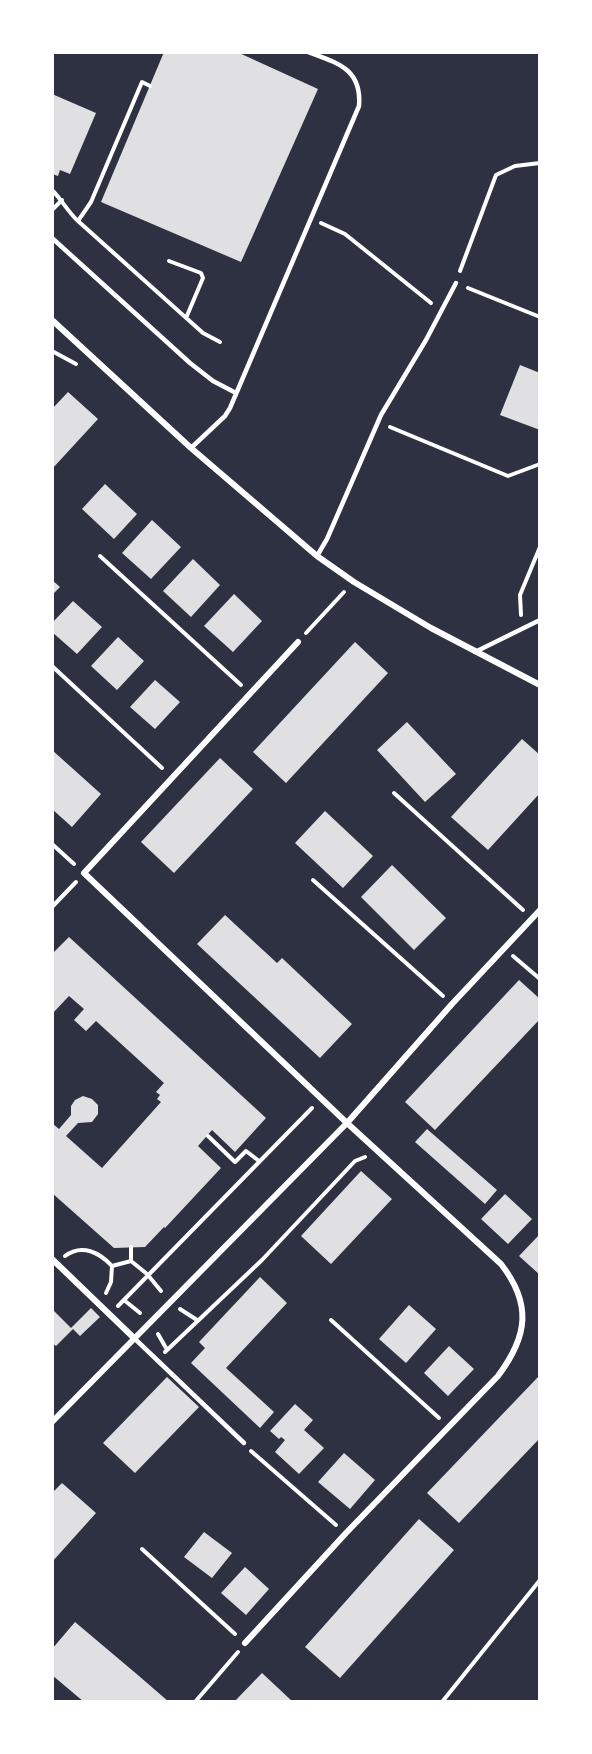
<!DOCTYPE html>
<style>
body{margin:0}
#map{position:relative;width:592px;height:1754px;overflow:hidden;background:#2d3142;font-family:"Roboto Serif",serif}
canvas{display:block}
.frame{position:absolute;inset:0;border:54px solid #fff;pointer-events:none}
</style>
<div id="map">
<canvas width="592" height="1754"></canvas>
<div class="frame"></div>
</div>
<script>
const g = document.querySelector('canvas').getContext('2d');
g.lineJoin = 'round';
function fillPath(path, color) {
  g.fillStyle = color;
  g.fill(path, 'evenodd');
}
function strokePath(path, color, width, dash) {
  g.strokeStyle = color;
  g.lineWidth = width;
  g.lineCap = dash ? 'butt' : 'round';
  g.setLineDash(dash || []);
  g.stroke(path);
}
fillPath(new Path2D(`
 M 164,52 L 237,52 L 318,89 L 241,262 L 101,202 Z
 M 52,94 L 96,113 L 70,174 L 60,170 L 58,176 L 52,174 Z
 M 520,365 L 540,373 L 540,430 L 500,415 Z
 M 68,392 L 98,419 L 52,469 L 52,409 Z
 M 105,484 L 137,514 L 114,539 L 82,509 Z
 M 152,520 L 181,547 L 151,579 L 122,553 Z
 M 193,559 L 220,585 L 191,617 L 163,591 Z
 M 52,580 L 60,587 L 52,595 Z
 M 234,594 L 262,621 L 233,652 L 204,626 Z
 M 73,601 L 102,627 L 77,654 L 52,632 L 52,623 Z
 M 118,637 L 144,661 L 117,690 L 91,666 Z
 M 355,642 L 388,673 L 286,783 L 253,752 Z
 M 155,680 L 180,702 L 155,729 L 130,707 Z
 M 407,722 L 456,774 L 425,802 L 377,750 Z
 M 522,739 L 540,755 L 540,793 L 488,850 L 451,817 Z
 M 52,750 L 101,794 L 72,827 L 52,809 Z
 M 220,758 L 253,789 L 174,873 L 141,842 Z
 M 325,811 L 373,856 L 343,888 L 295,843 Z
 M 392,865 L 446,918 L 414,950 L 361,897 Z
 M 225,915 L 277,963 L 282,958 L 352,1024 L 320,1058 L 197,944 Z
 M 69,937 L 266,1118 L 235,1152 L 212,1130 L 198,1146 L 221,1168 L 165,1228 L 164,1227 L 145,1247 L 114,1248 L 52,1193 L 52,1123 L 59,1129 L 71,1115 L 71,1106 L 75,1100 L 83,1096 L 92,1099 L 98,1105 L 98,1114 L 92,1122 L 78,1123 L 66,1136 L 102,1168 L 161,1102 L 157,1099 L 160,1095 L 156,1092 L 164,1083 L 96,1021 L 86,1031 L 74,1020 L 84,1009 L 69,996 L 52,1014 L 52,954 Z
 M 519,980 L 540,999 L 540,1019 L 435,1130 L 405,1102 Z
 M 427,1129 L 497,1190 L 485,1204 L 415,1142 Z
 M 361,1171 L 392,1199 L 331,1264 L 301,1236 Z
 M 505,1194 L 532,1219 L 508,1244 L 481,1219 Z
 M 540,1234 L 540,1275 L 519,1256 Z
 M 260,1277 L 287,1303 L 226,1368 L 274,1412 L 260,1428 L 191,1363 L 205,1348 L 199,1342 Z
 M 409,1305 L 436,1329 L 406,1363 L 379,1339 Z
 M 91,1308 L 100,1317 L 80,1336 L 73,1329 L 56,1346 L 52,1343 L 52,1309 L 71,1328 Z
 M 449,1346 L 474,1369 L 448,1396 L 424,1373 Z
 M 167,1377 L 199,1407 L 135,1473 L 103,1443 Z
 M 538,1377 L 540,1378 L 540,1438 L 459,1523 L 427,1493 Z
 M 295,1404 L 313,1420 L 304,1430 L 324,1448 L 299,1474 L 275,1452 L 285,1440 L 281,1437 L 279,1439 L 270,1431 Z
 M 344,1453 L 375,1480 L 350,1509 L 318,1482 Z
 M 62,1483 L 96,1513 L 52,1562 L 52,1493 Z
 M 419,1519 L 454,1550 L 340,1678 L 305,1647 Z
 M 204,1532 L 232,1553 L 212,1578 L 184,1557 Z
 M 245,1567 L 269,1589 L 246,1615 L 221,1593 Z
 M 75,1622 L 139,1676 L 169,1702 L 84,1702 L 52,1675 L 52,1649 Z
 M 262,1673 L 293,1702 L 234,1702 Z`), '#e0e0e3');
strokePath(new Path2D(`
 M 52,190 C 62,200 68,212 78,221 L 203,333 L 220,342
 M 52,210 L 62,200
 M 78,221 L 91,202 L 142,82 L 150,86
 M 321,223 L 345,234 L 431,303
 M 169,261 L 201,273 L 203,278 L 186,318
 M 460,271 L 496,175 L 515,166 L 540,163
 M 468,288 L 540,317
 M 52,351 L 76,364
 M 390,427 L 508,476 L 540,464
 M 100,556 L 241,685
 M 521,615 L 520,595 L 540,547
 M 306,633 L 344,592
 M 52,666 L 162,768
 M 394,793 L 523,910
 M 52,844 L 74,864
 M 313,880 L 443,996
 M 52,907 L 76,882
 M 513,956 L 540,979
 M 208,1136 L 235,1162 L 246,1151 L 259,1161
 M 65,1256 C 82,1243 100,1253 112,1266
 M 131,1261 L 147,1274 L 161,1291
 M 106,1293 L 111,1282 L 112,1266 L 131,1261 L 131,1247
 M 124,1300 L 140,1313
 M 118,1306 L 312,1108
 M 180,1309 L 197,1320
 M 331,1320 L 439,1418
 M 158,1334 L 166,1348
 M 165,1352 L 262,1260 L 355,1161 L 365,1157
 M 251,1451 L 336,1525
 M 142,1549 L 235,1634
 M 195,1702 L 238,1652
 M 442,1702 L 540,1580`), '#fff', 4);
strokePath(new Path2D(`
 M 52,238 L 190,363 L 213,381 L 236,393
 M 191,448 L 225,416 L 230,408 L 359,106 C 362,69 338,63 308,52
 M 317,556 L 327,539 L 381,415 L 426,340 L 456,283
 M 475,652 L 540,620
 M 134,1338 L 244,1443`), '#fff', 4.5);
strokePath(new Path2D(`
 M 52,320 L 191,448 L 317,556 L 354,582 L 431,628 L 540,685
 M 52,1259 L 134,1338
 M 52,1422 L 347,1123 L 452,1004 L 540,910
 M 245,1643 L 346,1533 L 498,1376 C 528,1336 532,1304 501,1264 L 347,1123 L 84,873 L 298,642`), '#fff', 6);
</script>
